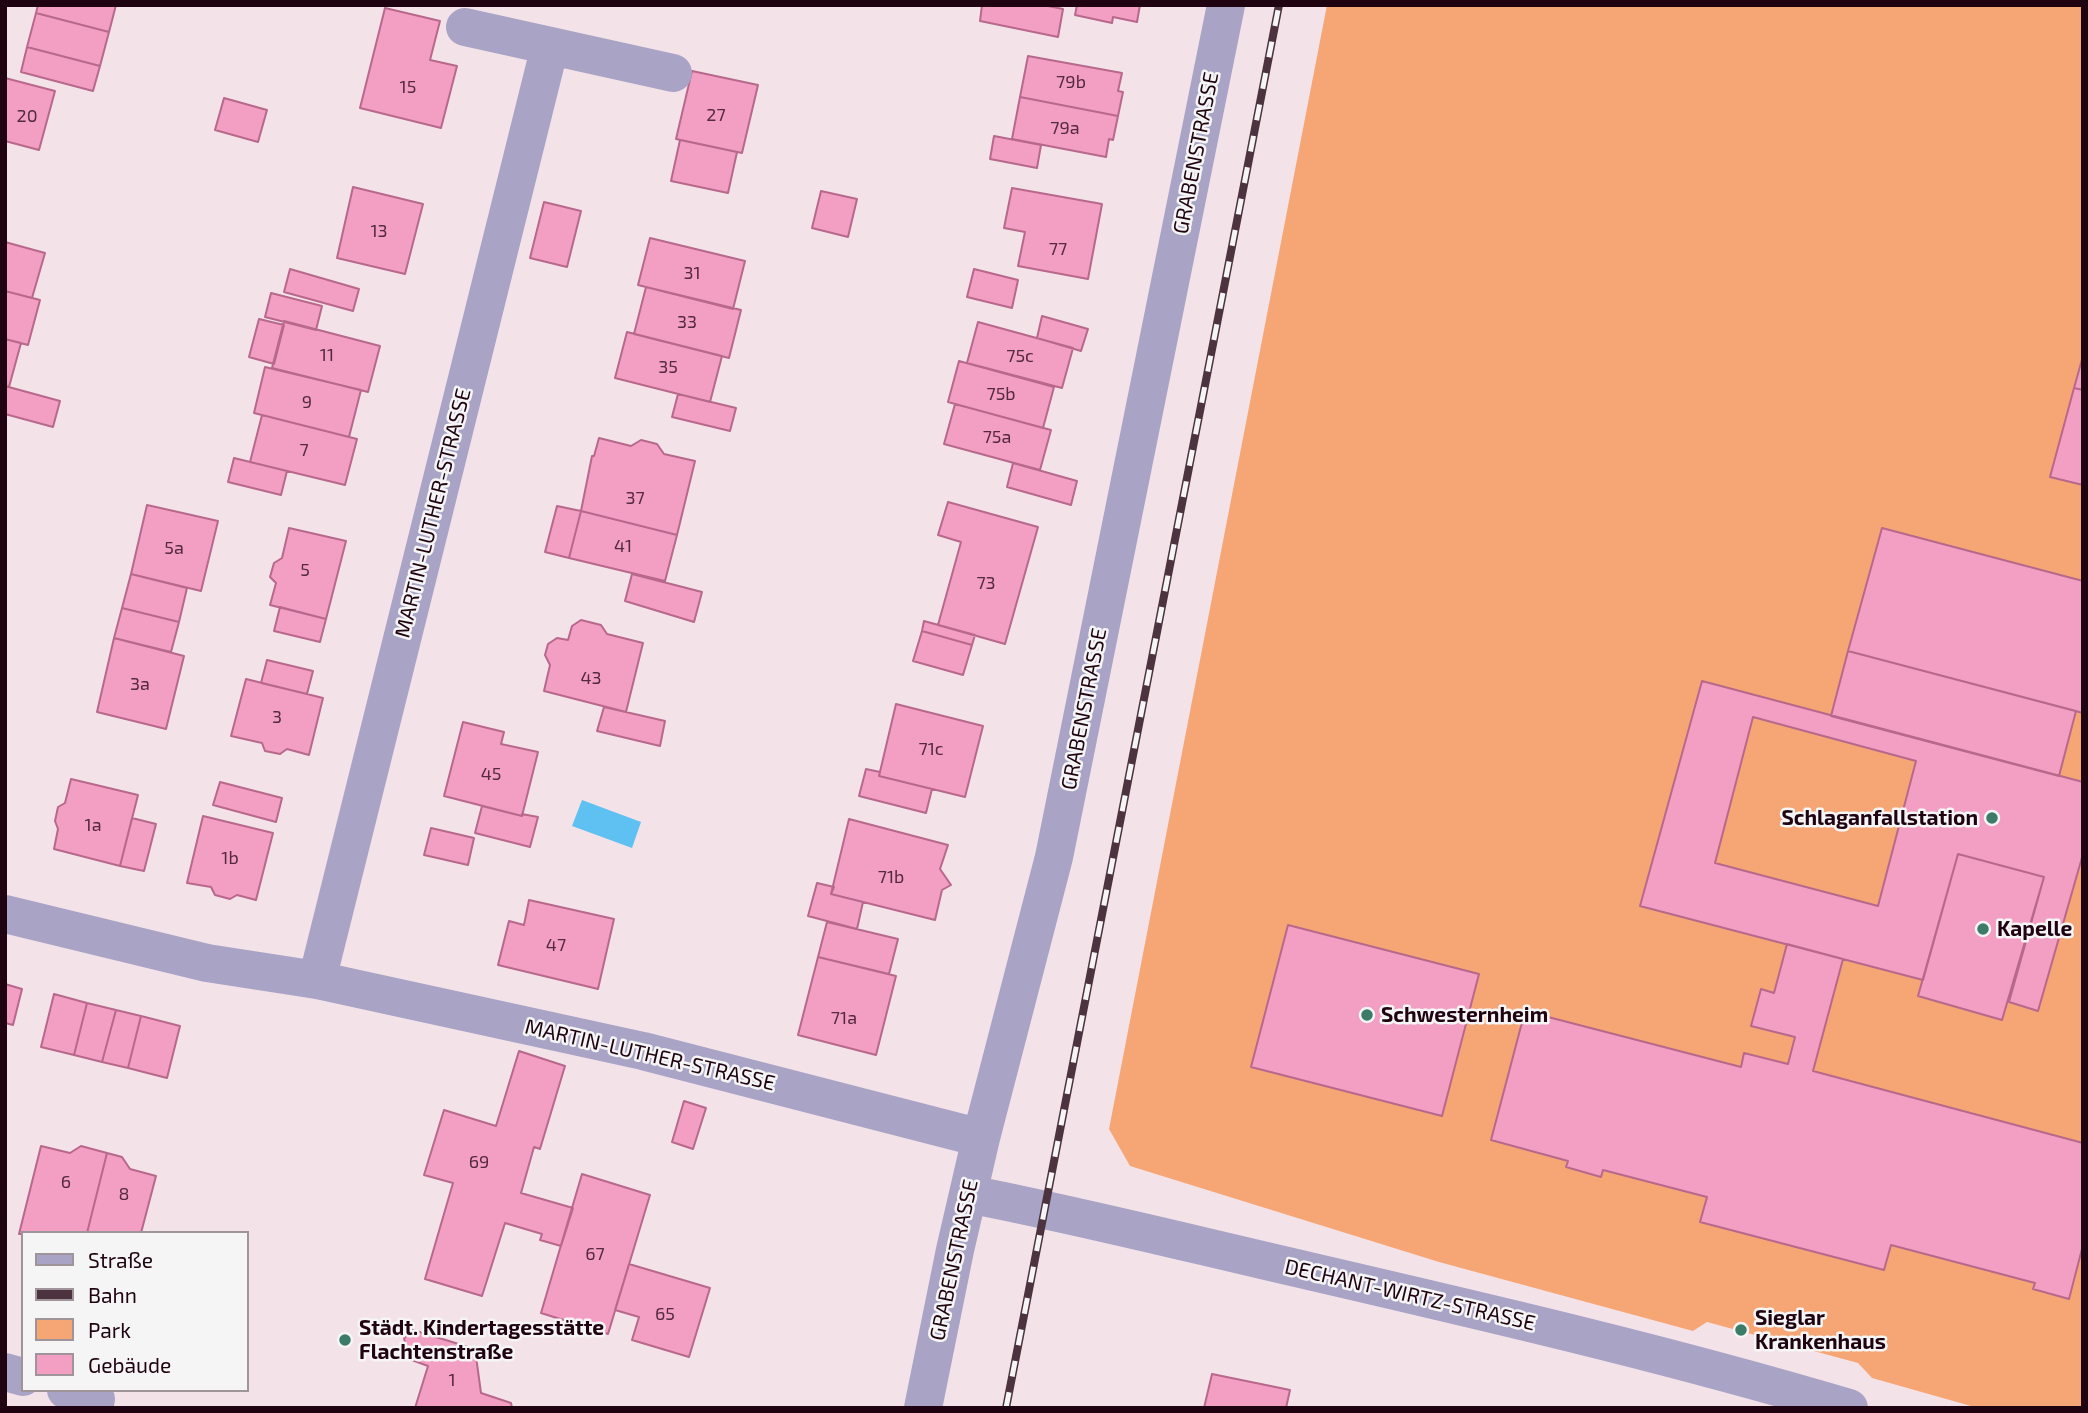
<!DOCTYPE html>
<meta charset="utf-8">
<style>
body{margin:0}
#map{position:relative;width:2088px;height:1413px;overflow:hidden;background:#f4e2e9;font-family:"Exo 2",sans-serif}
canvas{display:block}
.frame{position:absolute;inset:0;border:7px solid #1f0311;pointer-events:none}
.legend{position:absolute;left:21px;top:1231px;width:228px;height:161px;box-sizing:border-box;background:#f5f5f5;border:2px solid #9f949a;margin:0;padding:9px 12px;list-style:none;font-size:21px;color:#1f0311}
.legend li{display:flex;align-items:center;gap:14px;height:35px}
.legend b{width:35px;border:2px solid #9f949a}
</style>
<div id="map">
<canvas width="2088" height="1413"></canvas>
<div class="frame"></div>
<ul class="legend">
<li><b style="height:9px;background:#a9a3c5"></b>Straße</li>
<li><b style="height:9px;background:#4c333f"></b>Bahn</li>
<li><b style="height:19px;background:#f6a675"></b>Park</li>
<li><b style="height:19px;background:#f39fc4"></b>Gebäude</li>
</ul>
</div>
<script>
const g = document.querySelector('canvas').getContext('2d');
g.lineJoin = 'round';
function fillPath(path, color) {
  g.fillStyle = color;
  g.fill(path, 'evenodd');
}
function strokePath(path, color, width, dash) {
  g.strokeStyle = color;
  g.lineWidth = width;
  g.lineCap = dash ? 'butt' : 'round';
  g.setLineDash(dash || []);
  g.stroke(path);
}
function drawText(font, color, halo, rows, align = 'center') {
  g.font = font + ' "Exo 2",sans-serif';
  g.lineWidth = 5;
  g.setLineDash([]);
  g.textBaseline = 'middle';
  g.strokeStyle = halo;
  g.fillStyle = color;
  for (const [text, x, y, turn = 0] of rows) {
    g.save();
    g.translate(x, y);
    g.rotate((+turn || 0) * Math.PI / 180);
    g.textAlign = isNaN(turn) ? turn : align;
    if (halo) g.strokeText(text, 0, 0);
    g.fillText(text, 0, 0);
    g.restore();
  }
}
fillPath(new Path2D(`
 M 1327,5 L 2083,5 L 2083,1408 L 1978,1408 L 1872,1378 L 1858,1363 L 1707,1322 L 1693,1331 L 1439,1262 L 1130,1166 L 1109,1129 Z`), '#f6a675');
fillPath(new Path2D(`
 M 582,800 L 641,822 L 632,848 L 572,826 Z`), '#5fc1f1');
const building = new Path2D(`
 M 38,5 L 116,5 L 109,32 L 36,13 Z
 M 982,5 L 1043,5 L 1063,9 L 1058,37 L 980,21 Z
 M 1077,5 L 1140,5 L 1137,22 L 1113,17 L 1112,23 L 1075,15 Z
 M 385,8 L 440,21 L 430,60 L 457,66 L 441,128 L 360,108 Z
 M 36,13 L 109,32 L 100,66 L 27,47 Z
 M 27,47 L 100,66 L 93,91 L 21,72 Z
 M 1028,56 L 1122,73 L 1118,91 L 1123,92 L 1118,116 L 1020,97 Z
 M 692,71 L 758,85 L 742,153 L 676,139 Z
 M 5,78 L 55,91 L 39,150 L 5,141 Z
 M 1020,97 L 1118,116 L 1113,140 L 1109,139 L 1106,157 L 1012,139 Z
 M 224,98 L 267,110 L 258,142 L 215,130 Z
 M 994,136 L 1041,145 L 1037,168 L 990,159 Z
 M 680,140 L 737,152 L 728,193 L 671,181 Z
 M 353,187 L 423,204 L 405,274 L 337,258 Z
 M 1012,188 L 1102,204 L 1088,279 L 1018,266 L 1025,232 L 1004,228 Z
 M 821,191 L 857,199 L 848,237 L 812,228 Z
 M 544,202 L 581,211 L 567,267 L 530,258 Z
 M 650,238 L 745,261 L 733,309 L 638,285 Z
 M 5,242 L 45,253 L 32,298 L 5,291 Z
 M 290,269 L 359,289 L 353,311 L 284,292 Z
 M 974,269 L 1018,280 L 1012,308 L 967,297 Z
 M 646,287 L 741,310 L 729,358 L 634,334 Z
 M 5,291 L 40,300 L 28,345 L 5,339 Z
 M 271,293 L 322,306 L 316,330 L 265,317 Z
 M 1042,316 L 1088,329 L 1081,351 L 1037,338 Z
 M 259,319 L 284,325 L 274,364 L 249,357 Z
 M 284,321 L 380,346 L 368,392 L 272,368 Z
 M 978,322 L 1073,348 L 1062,388 L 967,363 Z
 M 627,332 L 722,356 L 710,402 L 615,378 Z
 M 5,339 L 21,343 L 9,387 L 5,386 Z
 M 2083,356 L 2083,390 L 2074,388 Z
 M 959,361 L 1054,387 L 1043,428 L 948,402 Z
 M 265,367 L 361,390 L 349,437 L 254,413 Z
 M 5,386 L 60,401 L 53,427 L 5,414 Z
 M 2074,388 L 2083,390 L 2083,485 L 2050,477 Z
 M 678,394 L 736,408 L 730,431 L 672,417 Z
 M 955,404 L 1051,430 L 1040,470 L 944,444 Z
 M 262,415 L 357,439 L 345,485 L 250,462 Z
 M 599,438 L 631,446 L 641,440 L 657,444 L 664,454 L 695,461 L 677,535 L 581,511 L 592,456 L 594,456 Z
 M 234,458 L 287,471 L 281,495 L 228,482 Z
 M 1013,463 L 1077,481 L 1071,505 L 1007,487 Z
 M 948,502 L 1038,527 L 1005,644 L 938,625 L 961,542 L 938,535 Z
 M 147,505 L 218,521 L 201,591 L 131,574 Z
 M 557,506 L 581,511 L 569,558 L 545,552 Z
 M 581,511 L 677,535 L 665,581 L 569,558 Z
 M 289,528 L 346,541 L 326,619 L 270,605 L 276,583 L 270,577 L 274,563 L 282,558 Z
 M 1882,528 L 2083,581 L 2083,713 L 1848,651 Z
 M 131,574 L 187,588 L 179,622 L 122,608 Z
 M 632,574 L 702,592 L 694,622 L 625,601 Z
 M 280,607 L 326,619 L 320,642 L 274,631 Z
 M 122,608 L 179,622 L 171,652 L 114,638 Z
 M 581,620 L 601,625 L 607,634 L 643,643 L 626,712 L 544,691 L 550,665 L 545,655 L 548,644 L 557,638 L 568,640 L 572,626 Z
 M 924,621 L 975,635 L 972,645 L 922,631 Z
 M 922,631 L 972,645 L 963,675 L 913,661 Z
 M 114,638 L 184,656 L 166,729 L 97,712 Z
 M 1848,651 L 2076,711 L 2059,776 L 1831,716 Z
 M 267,660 L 313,671 L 307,694 L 261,683 Z
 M 246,679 L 323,698 L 309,755 L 287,749 L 280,754 L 265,751 L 262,743 L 231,736 Z
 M 1702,681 L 2083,782 L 2083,854 L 2038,1011 L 2009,1002 L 2044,877 L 1958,854 L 1923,980 L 1640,906 ZM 1753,717 L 1916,761 L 1878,906 L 1715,863 Z
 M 896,704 L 983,726 L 965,797 L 879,776 Z
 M 604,707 L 665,721 L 660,746 L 597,731 Z
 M 463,722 L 504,732 L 501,744 L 538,752 L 522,816 L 444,796 Z
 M 866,769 L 880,772 L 879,776 L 932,789 L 926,813 L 859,796 Z
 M 71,779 L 138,795 L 120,866 L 54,849 L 58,829 L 55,821 L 58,807 L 65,803 Z
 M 220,782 L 282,798 L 276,822 L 213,805 Z
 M 482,806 L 522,816 L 522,814 L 538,817 L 530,847 L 475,833 Z
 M 203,816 L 273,833 L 256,900 L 237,895 L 230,899 L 215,895 L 211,887 L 187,883 Z
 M 132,818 L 156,824 L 144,871 L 120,866 Z
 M 849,819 L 948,845 L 940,869 L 951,885 L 942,890 L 935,920 L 831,894 Z
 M 431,828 L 474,838 L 468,865 L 424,855 Z
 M 1958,854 L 2044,877 L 2002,1020 L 1918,996 Z
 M 817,883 L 834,887 L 831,894 L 863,902 L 857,929 L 808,916 Z
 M 529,900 L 614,919 L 598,989 L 498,965 L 509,921 L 524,925 Z
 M 827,922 L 898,939 L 889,974 L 818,957 Z
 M 1288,925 L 1479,974 L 1442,1116 L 1251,1067 Z
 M 1787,944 L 1843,959 L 1813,1071 L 2083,1143 L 2083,1245 L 2069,1299 L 2033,1289 L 2035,1283 L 1891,1245 L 1884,1270 L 1700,1222 L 1707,1197 L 1603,1170 L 1601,1177 L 1566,1167 L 1568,1161 L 1491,1140 L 1525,1011 L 1741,1067 L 1744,1053 L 1788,1064 L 1795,1037 L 1751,1026 L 1761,989 L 1774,993 Z
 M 818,957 L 896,976 L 876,1055 L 798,1035 Z
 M 5,984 L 22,989 L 13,1025 L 5,1023 Z
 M 54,994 L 87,1003 L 74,1055 L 41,1047 Z
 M 87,1003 L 116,1010 L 102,1062 L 74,1055 Z
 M 116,1010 L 141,1016 L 128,1068 L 102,1062 Z
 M 141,1016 L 180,1026 L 167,1078 L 128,1068 Z
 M 519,1051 L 565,1066 L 540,1149 L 534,1147 L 521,1193 L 573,1208 L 561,1246 L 540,1240 L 542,1234 L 505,1223 L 482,1296 L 425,1279 L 453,1183 L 424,1175 L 444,1110 L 496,1126 Z
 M 684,1101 L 706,1108 L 693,1149 L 672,1142 Z
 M 41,1146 L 70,1153 L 81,1146 L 107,1153 L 87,1233 L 19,1234 Z
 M 107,1153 L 122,1157 L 130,1169 L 156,1176 L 141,1233 L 87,1233 Z
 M 582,1174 L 650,1195 L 608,1334 L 541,1313 Z
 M 629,1264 L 710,1288 L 689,1357 L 632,1340 L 639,1317 L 615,1310 Z
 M 413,1330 L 475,1349 L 481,1393 L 511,1403 L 512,1408 L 415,1408 L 428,1366 L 409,1359 L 404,1338 Z
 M 1212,1374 L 1290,1390 L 1286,1408 L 1204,1408 Z`);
fillPath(building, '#f39fc4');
strokePath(building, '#b7688b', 2);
strokePath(new Path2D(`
 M 465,27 L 673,73
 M 5,914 L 207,963 L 317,980 L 643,1051 L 981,1138
 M 317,980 L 550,46
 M 968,1194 C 1082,1216 1195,1245 1309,1271 C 1490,1313 1671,1355 1849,1408
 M 5,1372 L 23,1377
 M 66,1390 L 96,1399 L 94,1408
 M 923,1408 L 955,1250 L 981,1138 L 1054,857 L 1226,5`), '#a9a3c5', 38);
const rail = new Path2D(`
 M 1006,1408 L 1279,5`);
strokePath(rail, '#4c333f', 8);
strokePath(rail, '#f5f5f5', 5, [16]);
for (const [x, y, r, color] of [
 [1992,818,7,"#3b7b68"],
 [1983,929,7,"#3b7b68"],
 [1367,1015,7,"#3b7b68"],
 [1741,1330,7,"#3b7b68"],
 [345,1340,7,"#3b7b68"]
]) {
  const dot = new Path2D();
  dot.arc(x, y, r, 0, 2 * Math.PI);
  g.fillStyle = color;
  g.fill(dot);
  strokePath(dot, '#f5f5f5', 2.5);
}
drawText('18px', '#542a3e', null, [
 ["79b",1071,82],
 ["15",408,87],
 ["27",716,115],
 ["20",27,116],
 ["79a",1065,128],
 ["13",379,231],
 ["77",1058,249],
 ["31",692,273],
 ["33",687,322],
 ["11",327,355],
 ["75c",1020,356],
 ["35",668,367],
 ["75b",1001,394],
 ["9",307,402],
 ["75a",997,437],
 ["7",304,450],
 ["37",635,498],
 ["41",623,546],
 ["5a",174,548],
 ["5",305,570],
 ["73",986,583],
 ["43",591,678],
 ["3a",140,684],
 ["3",277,717],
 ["71c",931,749],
 ["45",491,774],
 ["1a",93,825],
 ["1b",230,858],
 ["71b",891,877],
 ["47",556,945],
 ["71a",844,1018],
 ["69",479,1162],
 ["6",66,1182],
 ["8",124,1194],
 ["67",595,1254],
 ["65",665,1314],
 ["1",452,1380]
]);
drawText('21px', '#1f0311', '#f5f5f5', [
 ["GRABENSTRASSE",1196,153,-79],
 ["MARTIN-LUTHER-STRASSE",433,513,-76],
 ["GRABENSTRASSE",1084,709,-79],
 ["MARTIN-LUTHER-STRASSE",650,1055,13],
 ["GRABENSTRASSE",954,1260,-78],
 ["DECHANT-WIRTZ-STRASSE",1410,1295,13]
]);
drawText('bold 21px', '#1f0311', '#f5f5f5', [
 ["Schlaganfallstation",1978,818,"right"],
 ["Kapelle",1997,929],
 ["Schwesternheim",1381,1015],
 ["Sieglar",1755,1318],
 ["Krankenhaus",1755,1342],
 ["Städt. Kindertagesstätte",359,1328],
 ["Flachtenstraße",359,1352]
], 'left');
</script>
